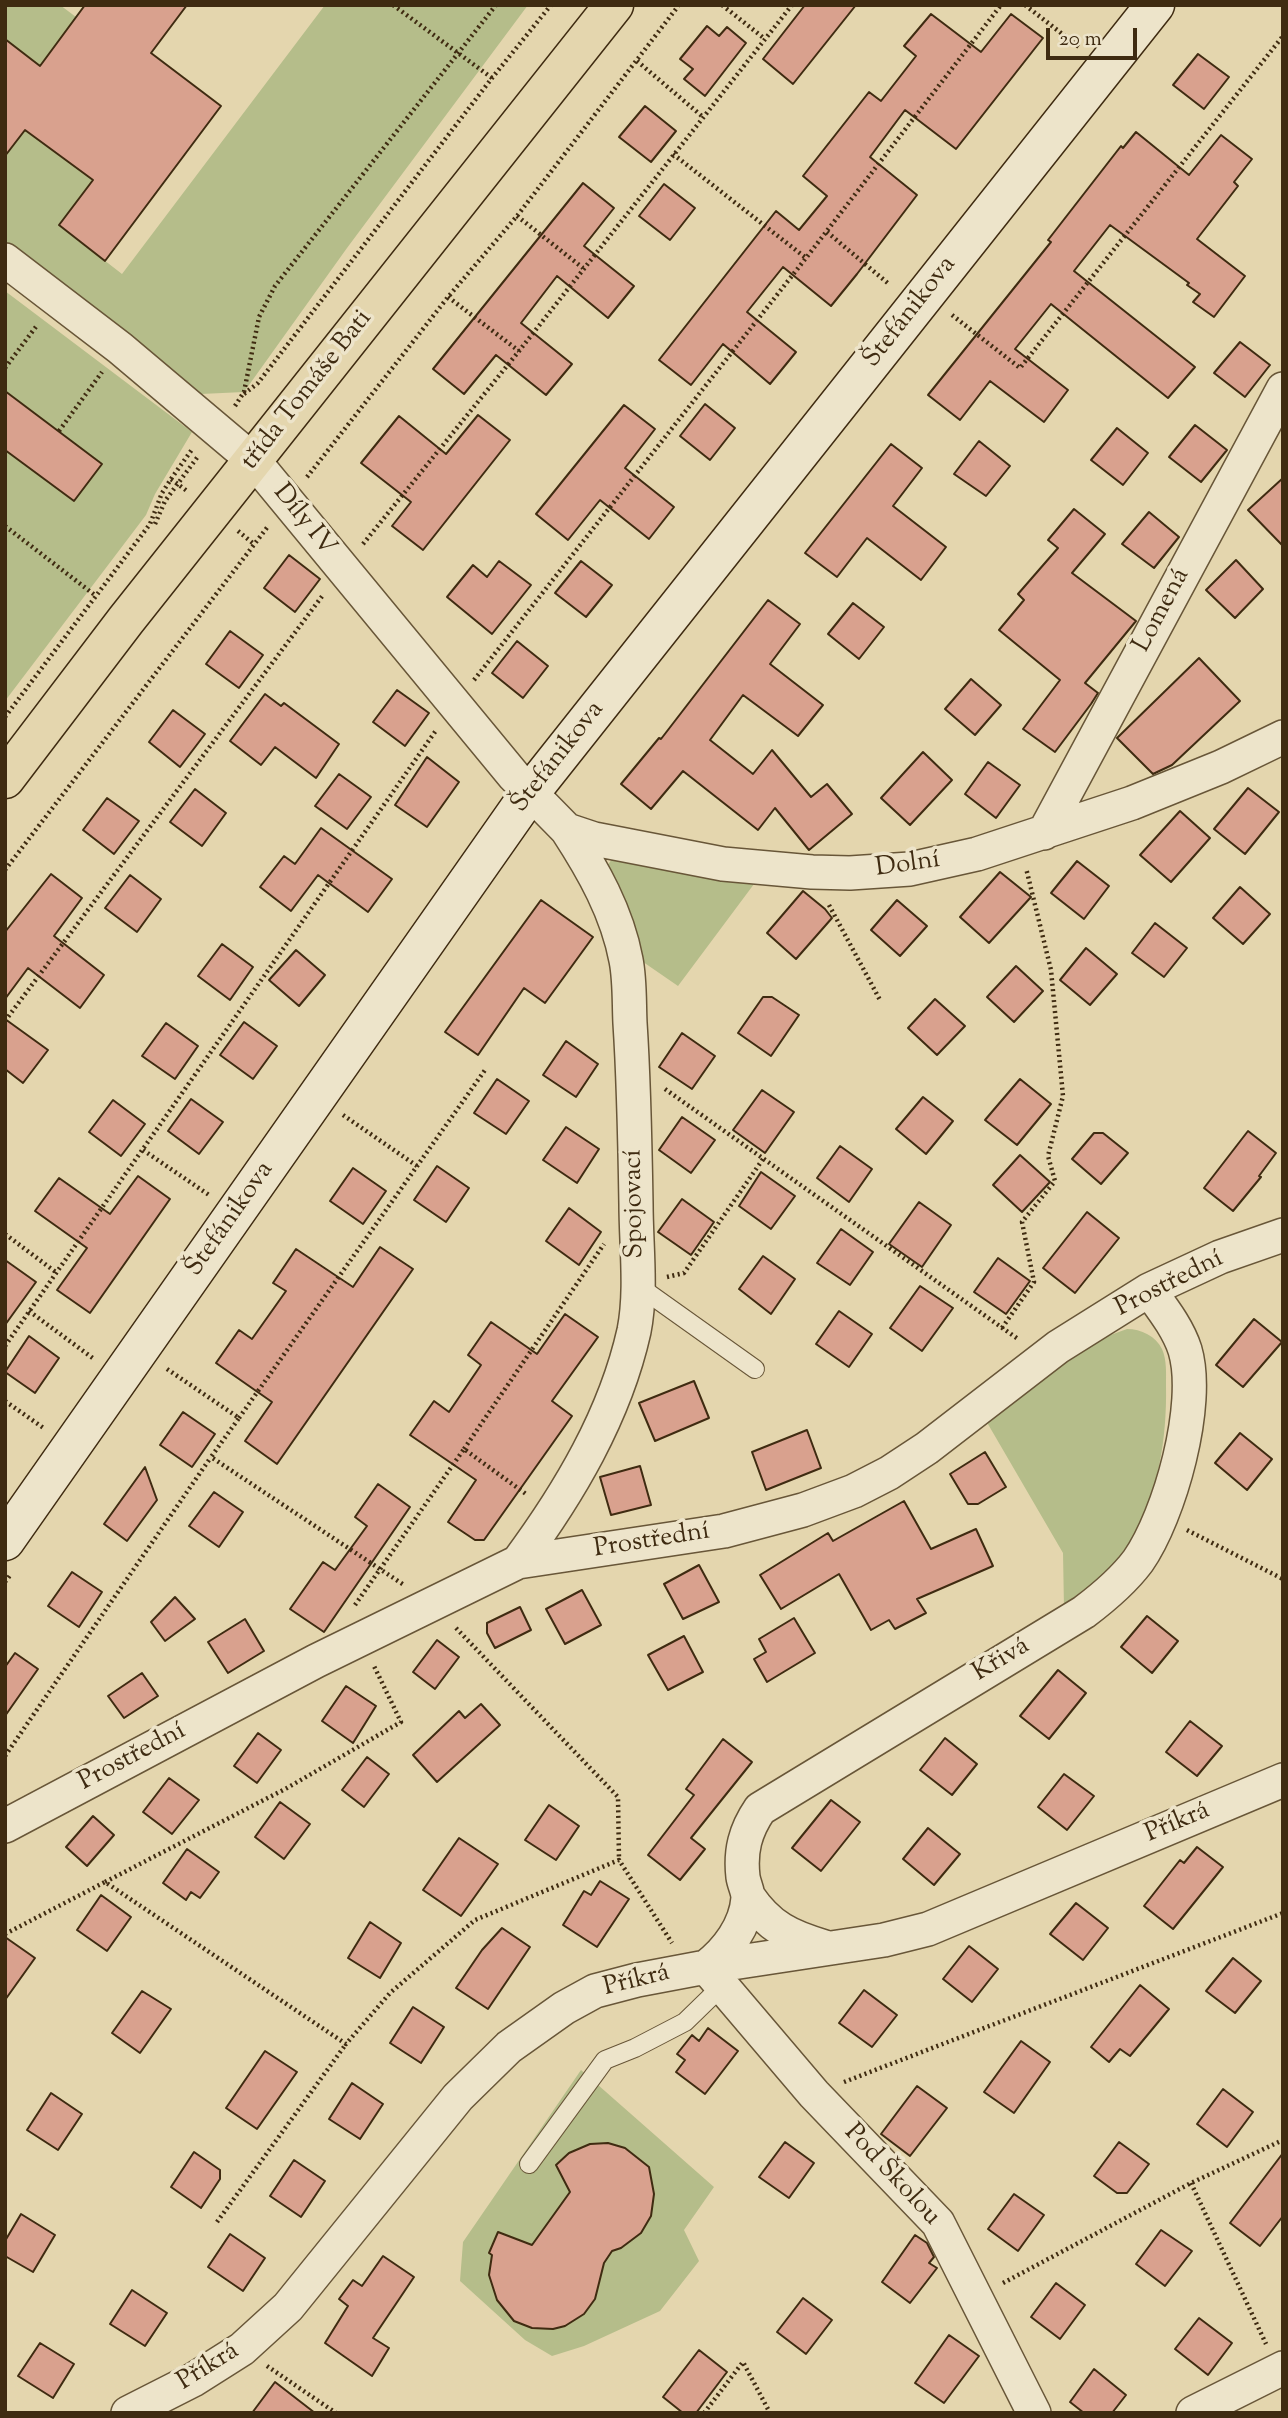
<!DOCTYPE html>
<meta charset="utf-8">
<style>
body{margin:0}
#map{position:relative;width:1288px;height:2418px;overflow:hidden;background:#e4d6ae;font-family:"Sorts Mill Goudy",serif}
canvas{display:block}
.frame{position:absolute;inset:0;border:7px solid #3f2b11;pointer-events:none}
.scale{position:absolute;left:1046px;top:28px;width:91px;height:32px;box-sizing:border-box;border:4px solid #3f2b11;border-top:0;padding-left:9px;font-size:21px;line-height:24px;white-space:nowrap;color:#3f2b11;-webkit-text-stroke:5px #ede4ca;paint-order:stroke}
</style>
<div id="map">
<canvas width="1288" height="2418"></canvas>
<div class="frame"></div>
<div class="scale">20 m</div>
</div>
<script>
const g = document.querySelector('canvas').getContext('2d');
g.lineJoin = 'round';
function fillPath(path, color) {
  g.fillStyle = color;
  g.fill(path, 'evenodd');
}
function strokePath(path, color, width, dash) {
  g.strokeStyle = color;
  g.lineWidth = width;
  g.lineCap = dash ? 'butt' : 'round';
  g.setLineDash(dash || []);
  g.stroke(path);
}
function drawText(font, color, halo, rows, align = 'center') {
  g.font = font + ' "Sorts Mill Goudy",serif';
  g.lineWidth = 7;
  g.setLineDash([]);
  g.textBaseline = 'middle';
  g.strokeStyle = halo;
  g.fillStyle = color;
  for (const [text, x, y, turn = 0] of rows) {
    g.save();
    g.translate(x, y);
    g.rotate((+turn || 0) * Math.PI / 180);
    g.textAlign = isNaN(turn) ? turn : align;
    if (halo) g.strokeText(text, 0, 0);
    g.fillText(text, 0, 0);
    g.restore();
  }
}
fillPath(new Path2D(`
 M 5,5 L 60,5 L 76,17 L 40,66 L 5,39 Z
 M 325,5 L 528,5 L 347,248 L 244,392 L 201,394 L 5,242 L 5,128 L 25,130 L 165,84 L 59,225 L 122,274 Z
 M 5,291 L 192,432 L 155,494 L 146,515 L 5,701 Z
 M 612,859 L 760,876 L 678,986 L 633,955 L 607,866 Z
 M 1127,1329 C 1141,1329 1156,1336 1162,1349 C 1167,1360 1166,1374 1166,1386 C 1167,1439 1158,1494 1132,1541 C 1116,1570 1089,1588 1064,1608 L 1063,1553 L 985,1419 L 1094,1341 Z
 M 581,2070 L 714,2187 L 684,2230 L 699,2261 L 660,2311 L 584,2346 L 552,2356 L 525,2340 L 460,2281 L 463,2242 Z`), '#b5bd8a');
const building = new Path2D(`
 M 85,5 L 187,5 L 151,53 L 221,106 L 105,261 L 59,225 L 93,180 L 25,130 L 5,156 L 5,39 L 40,66 Z
 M 805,5 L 856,5 L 793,84 L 763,59 Z
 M 931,14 L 981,52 L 1011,14 L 1043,38 L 956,149 L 905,110 L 870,157 L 917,195 L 857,274 L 831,306 L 783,267 L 747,312 L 796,352 L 770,384 L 723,344 L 691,385 L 659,360 L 776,211 L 799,230 L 827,196 L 803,176 L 869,92 L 881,101 L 916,56 L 904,46 Z
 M 707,26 L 719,36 L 727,27 L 746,43 L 705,96 L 684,79 L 693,69 L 680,59 Z
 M 1198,54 L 1229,77 L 1204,109 L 1173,85 Z
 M 645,106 L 676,131 L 651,162 L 619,137 Z
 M 1136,132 L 1189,175 L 1221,135 L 1252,159 L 1234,182 L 1238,186 L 1197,239 L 1245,276 L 1214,317 L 1193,302 L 1200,294 L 1187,285 L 1189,283 L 1110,225 L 1074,271 L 1195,367 L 1168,398 L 1051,304 L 1015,349 L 1068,390 L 1044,422 L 990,381 L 960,420 L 928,395 L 1051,242 L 1048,240 L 1121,146 L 1123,148 Z
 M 583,183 L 614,208 L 584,246 L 634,286 L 608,318 L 557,276 L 521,323 L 572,364 L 546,395 L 496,355 L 464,394 L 433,369 Z
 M 664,184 L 695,208 L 670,240 L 639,216 Z
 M 1240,342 L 1270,365 L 1245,397 L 1214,373 Z
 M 5,391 L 102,464 L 74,501 L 5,450 Z
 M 705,404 L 735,428 L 710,460 L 680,436 Z
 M 624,405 L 655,429 L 625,468 L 674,507 L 649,539 L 600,500 L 568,540 L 536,514 Z
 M 478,415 L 510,440 L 423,550 L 392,526 L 411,502 L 361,463 L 399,416 L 446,454 Z
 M 1195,425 L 1227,450 L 1201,482 L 1169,457 Z
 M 1117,428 L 1148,453 L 1123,485 L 1091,460 Z
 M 979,441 L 1010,466 L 986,496 L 954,474 Z
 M 891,444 L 922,468 L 893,506 L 946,547 L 921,580 L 867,538 L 837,577 L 805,553 Z
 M 1283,478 L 1283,546 L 1248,510 Z
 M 1074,509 L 1105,534 L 1072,573 L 1136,621 L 1085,683 L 1098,693 L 1091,704 L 1055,752 L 1023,729 L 1060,680 L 999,630 L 1024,600 L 1018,594 L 1058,548 L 1048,540 Z
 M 1149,512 L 1179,537 L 1154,568 L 1122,544 Z
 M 289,555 L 320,579 L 295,612 L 264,588 Z
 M 1236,560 L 1263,589 L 1235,618 L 1206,590 Z
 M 499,561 L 531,585 L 492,634 L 447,597 L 473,565 L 487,577 Z
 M 581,561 L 612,585 L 586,617 L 555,593 Z
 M 768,600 L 800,624 L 770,664 L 823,705 L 798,736 L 743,695 L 710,740 L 753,774 L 772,750 L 811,797 L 827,784 L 852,814 L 809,850 L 775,808 L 758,830 L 683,771 L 651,809 L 621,784 L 659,738 L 661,739 Z
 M 853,603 L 884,627 L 859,659 L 828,634 Z
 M 230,631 L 263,655 L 239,688 L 206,664 Z
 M 517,641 L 548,666 L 523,698 L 492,673 Z
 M 1199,658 L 1240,701 L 1172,765 L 1153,774 L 1117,738 Z
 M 971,679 L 1001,705 L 975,735 L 945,709 Z
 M 397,690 L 429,713 L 405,746 L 373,722 Z
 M 265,694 L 281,706 L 284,703 L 339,744 L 316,778 L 275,747 L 261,765 L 230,741 Z
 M 173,710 L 205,734 L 180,767 L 149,742 Z
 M 923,752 L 952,780 L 910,825 L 881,798 Z
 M 427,757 L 459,782 L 427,827 L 395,805 Z
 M 988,762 L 1020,785 L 996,818 L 965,794 Z
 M 339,774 L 371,797 L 347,829 L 315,806 Z
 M 1248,788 L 1279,812 L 1245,854 L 1214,829 Z
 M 195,789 L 226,813 L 202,846 L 170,822 Z
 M 107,798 L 139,821 L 114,854 L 83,830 Z
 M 1180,811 L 1210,838 L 1171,882 L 1140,855 Z
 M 321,828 L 392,879 L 368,912 L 318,875 L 291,911 L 260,887 L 284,856 L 295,864 Z
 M 1077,861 L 1109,886 L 1084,919 L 1051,893 Z
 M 1000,872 L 1031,897 L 989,943 L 960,917 Z
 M 51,874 L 82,898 L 54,936 L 104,975 L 80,1008 L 28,968 L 5,999 L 5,932 Z
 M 130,875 L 161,899 L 137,932 L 105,908 Z
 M 1240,887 L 1270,914 L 1243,944 L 1213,918 Z
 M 803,891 L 825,909 L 832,918 L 796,959 L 767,933 Z
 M 541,900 L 593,937 L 545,1003 L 524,988 L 478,1055 L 445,1032 Z
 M 897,900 L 927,926 L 900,956 L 871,930 Z
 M 1155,923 L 1187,948 L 1164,977 L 1132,953 Z
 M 222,944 L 253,967 L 230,1000 L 198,976 Z
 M 1086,948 L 1117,974 L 1090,1005 L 1060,980 Z
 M 296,950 L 325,975 L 299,1006 L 269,980 Z
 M 1016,966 L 1043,991 L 1014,1022 L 987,997 Z
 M 763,997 L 772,997 L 799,1015 L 771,1056 L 738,1033 Z
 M 935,999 L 965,1026 L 937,1055 L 908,1028 Z
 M 5,1019 L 48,1050 L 23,1083 L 5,1069 Z
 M 244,1022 L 277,1046 L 253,1079 L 220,1055 Z
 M 166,1023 L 198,1046 L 175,1079 L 142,1056 Z
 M 682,1033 L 715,1056 L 692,1089 L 659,1067 Z
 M 566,1041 L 598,1064 L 576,1097 L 543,1075 Z
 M 497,1079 L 529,1101 L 506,1134 L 474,1113 Z
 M 1020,1079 L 1051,1104 L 1017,1145 L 985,1120 Z
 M 762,1090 L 794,1112 L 765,1153 L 733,1130 Z
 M 923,1097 L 953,1121 L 926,1154 L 896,1129 Z
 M 191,1099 L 223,1122 L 199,1154 L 168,1131 Z
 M 113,1100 L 145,1124 L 121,1156 L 89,1132 Z
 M 682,1117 L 715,1140 L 691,1173 L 659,1150 Z
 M 566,1127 L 599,1149 L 577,1183 L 543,1160 Z
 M 1248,1131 L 1276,1153 L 1259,1176 L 1261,1177 L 1233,1211 L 1204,1188 Z
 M 1094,1133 L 1103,1133 L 1128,1153 L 1101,1184 L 1072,1159 Z
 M 840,1146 L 872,1169 L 849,1202 L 817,1178 Z
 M 1020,1155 L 1050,1182 L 1022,1212 L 993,1185 Z
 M 437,1166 L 469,1188 L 446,1222 L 414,1200 Z
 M 353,1168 L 386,1191 L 363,1224 L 330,1201 Z
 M 761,1172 L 795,1196 L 771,1229 L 739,1206 Z
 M 138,1176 L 170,1199 L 90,1313 L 57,1290 L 87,1248 L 35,1211 L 59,1178 L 110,1214 Z
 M 682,1199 L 714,1222 L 691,1255 L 658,1232 Z
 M 919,1202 L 951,1225 L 922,1267 L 889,1244 Z
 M 569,1208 L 601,1232 L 579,1265 L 546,1241 Z
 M 1087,1212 L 1119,1238 L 1075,1293 L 1043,1268 Z
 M 841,1229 L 873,1252 L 850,1285 L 817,1263 Z
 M 380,1247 L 413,1269 L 277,1464 L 245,1441 L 272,1402 L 216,1363 L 239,1330 L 252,1339 L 286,1291 L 273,1283 L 296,1249 L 353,1287 Z
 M 763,1256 L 795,1279 L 771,1314 L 739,1289 Z
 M 998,1258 L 1030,1281 L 1006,1314 L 974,1292 Z
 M 5,1260 L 36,1282 L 5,1325 Z
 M 920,1286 L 953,1308 L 922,1351 L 890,1328 Z
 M 839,1311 L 872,1334 L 849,1367 L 816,1344 Z
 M 565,1314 L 598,1337 L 552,1401 L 572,1416 L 484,1540 L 475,1540 L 448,1522 L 476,1480 L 410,1435 L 434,1401 L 449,1412 L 481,1365 L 468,1355 L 491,1322 L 537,1354 Z
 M 1254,1319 L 1282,1342 L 1243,1387 L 1216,1365 Z
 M 29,1336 L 59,1358 L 35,1393 L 5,1372 Z
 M 694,1381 L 709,1418 L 655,1441 L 639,1403 Z
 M 183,1412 L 215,1434 L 192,1467 L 160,1445 Z
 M 807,1430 L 821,1468 L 766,1490 L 752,1452 Z
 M 1240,1433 L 1272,1459 L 1247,1490 L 1215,1463 Z
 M 985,1452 L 1006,1487 L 978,1504 L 968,1504 L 950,1474 Z
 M 640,1466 L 651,1505 L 611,1515 L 600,1477 Z
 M 145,1467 L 157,1500 L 127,1541 L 104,1524 Z
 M 378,1484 L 410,1507 L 324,1632 L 290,1609 L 323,1562 L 335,1570 L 367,1526 L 355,1517 Z
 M 214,1492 L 243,1512 L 219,1547 L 189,1526 Z
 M 904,1501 L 931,1549 L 976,1529 L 993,1566 L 917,1599 L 926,1613 L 895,1629 L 889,1620 L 871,1630 L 839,1574 L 781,1609 L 760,1575 L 828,1533 L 833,1541 Z
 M 699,1565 L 719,1602 L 683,1619 L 664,1584 Z
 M 72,1572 L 102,1592 L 79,1627 L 48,1606 Z
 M 582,1590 L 601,1625 L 565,1644 L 546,1609 Z
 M 175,1597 L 195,1619 L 165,1641 L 151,1622 Z
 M 520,1607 L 531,1630 L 495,1648 L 487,1633 L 487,1623 Z
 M 1147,1616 L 1178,1641 L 1152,1673 L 1121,1647 Z
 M 794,1618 L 815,1653 L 767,1682 L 754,1659 L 766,1652 L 759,1639 Z
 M 245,1619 L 264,1651 L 228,1673 L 208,1642 Z
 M 684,1636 L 703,1672 L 668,1690 L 648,1655 Z
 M 437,1640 L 459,1657 L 435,1689 L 413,1672 Z
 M 15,1653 L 38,1669 L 5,1716 L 5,1667 Z
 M 1058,1670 L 1086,1693 L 1049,1739 L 1020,1716 Z
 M 142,1673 L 158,1696 L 124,1718 L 108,1696 Z
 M 346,1686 L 376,1706 L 353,1743 L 322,1721 Z
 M 481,1704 L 500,1725 L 437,1782 L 413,1755 L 459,1711 L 465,1718 Z
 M 1190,1721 L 1222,1746 L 1197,1776 L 1166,1752 Z
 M 258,1733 L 281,1750 L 257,1783 L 234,1766 Z
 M 945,1738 L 977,1764 L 952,1795 L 920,1770 Z
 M 723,1739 L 752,1762 L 691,1838 L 705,1849 L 680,1880 L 648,1855 L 694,1795 L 686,1789 Z
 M 367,1757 L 389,1774 L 364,1807 L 342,1790 Z
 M 1064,1774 L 1094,1796 L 1067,1830 L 1038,1807 Z
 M 169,1778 L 199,1800 L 172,1834 L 143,1812 Z
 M 831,1800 L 860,1822 L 821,1871 L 792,1848 Z
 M 280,1802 L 310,1824 L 284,1859 L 255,1837 Z
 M 549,1805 L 579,1826 L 556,1860 L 525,1840 Z
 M 93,1816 L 114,1835 L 87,1866 L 66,1847 Z
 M 928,1828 L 960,1854 L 934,1885 L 903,1859 Z
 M 459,1838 L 498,1864 L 461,1916 L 423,1890 Z
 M 1197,1847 L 1223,1867 L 1173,1929 L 1144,1906 L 1180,1860 L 1184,1863 Z
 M 187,1849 L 219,1872 L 200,1898 L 191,1892 L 186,1900 L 163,1883 Z
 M 600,1881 L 629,1899 L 597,1947 L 563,1925 L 584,1891 L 591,1895 Z
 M 101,1895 L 131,1917 L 107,1951 L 77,1930 Z
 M 1076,1903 L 1108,1928 L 1083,1960 L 1050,1934 Z
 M 370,1922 L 401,1943 L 380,1978 L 348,1958 Z
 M 502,1928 L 530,1947 L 488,2009 L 456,1988 L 482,1950 Z
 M 5,1937 L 35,1958 L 5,2000 Z
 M 969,1946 L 998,1969 L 972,2002 L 943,1979 Z
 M 1233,1958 L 1261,1981 L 1235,2013 L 1206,1991 Z
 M 1140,1985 L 1169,2009 L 1130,2056 L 1120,2049 L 1109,2062 L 1091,2047 Z
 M 864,1990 L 897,2015 L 872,2047 L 839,2023 Z
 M 142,1991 L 171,2009 L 140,2053 L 112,2033 Z
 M 413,2007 L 444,2027 L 421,2063 L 390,2043 Z
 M 708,2028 L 738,2051 L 705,2094 L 676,2072 L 685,2060 L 677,2054 L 692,2035 L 699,2041 Z
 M 1021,2041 L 1050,2062 L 1014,2113 L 984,2092 Z
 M 265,2051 L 297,2072 L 257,2129 L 226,2108 Z
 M 352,2083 L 383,2104 L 360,2139 L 329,2119 Z
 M 917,2086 L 947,2108 L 910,2156 L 881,2134 Z
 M 1223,2089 L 1253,2112 L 1227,2147 L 1197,2124 Z
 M 51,2093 L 82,2114 L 58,2150 L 27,2130 Z
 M 785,2142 L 814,2163 L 789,2198 L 759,2177 Z
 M 1119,2142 L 1149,2164 L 1127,2193 L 1117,2193 L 1094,2176 Z
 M 608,2143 L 625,2148 L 649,2167 L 654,2194 L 651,2216 L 641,2233 L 621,2248 L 612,2251 L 604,2263 L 595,2299 L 584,2314 L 565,2326 L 553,2329 L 532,2328 L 514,2321 L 497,2300 L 489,2275 L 492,2255 L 489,2253 L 498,2232 L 532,2245 L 570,2192 L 556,2165 L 569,2153 L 590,2144 Z
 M 194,2152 L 220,2170 L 220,2179 L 201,2208 L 171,2187 Z
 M 1283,2153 L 1283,2216 L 1260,2246 L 1230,2223 Z
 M 294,2160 L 325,2181 L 301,2217 L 270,2196 Z
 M 1014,2194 L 1044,2215 L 1018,2251 L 988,2229 Z
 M 21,2214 L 55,2235 L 33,2272 L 5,2256 L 5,2241 Z
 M 1161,2230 L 1192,2251 L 1165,2286 L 1136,2264 Z
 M 230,2234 L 265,2258 L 243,2291 L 208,2267 Z
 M 915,2235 L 927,2243 L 934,2257 L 929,2263 L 937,2268 L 910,2303 L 882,2282 Z
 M 383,2256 L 414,2277 L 373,2338 L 389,2348 L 372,2376 L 325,2343 L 348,2306 L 339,2299 L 353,2280 L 362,2286 Z
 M 1056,2283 L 1085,2305 L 1060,2339 L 1031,2317 Z
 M 132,2290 L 167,2313 L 145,2346 L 110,2324 Z
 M 803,2298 L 832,2320 L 806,2354 L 777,2332 Z
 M 1199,2318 L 1232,2343 L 1208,2375 L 1175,2349 Z
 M 949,2335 L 979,2356 L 944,2403 L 915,2383 Z
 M 40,2343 L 74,2364 L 53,2398 L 18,2376 Z
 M 699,2350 L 727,2372 L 696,2413 L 683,2413 L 663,2397 Z
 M 1094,2369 L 1126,2395 L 1112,2413 L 1084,2413 L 1070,2402 Z
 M 275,2382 L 315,2413 L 252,2413 Z`);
fillPath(building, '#d9a18e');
strokePath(building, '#3f2b11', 2);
const lane = new Path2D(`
 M 637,1285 L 755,1369
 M 529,2164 L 605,2060 L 635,2048 L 685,2022 L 722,1986`);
const street = new Path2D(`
 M 5,260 L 120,348 L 254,461 L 514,776 L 567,830 L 594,839 L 723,864 L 812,872 L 850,873 L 910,869 L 977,854 L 1132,803 L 1221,767 L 1283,737
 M 1044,833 L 1283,389
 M 518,1562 C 569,1493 615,1416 634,1331 C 642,1291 636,1245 636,1204 C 635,1143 634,1083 630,1023 C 629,1002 630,980 626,960 C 617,912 593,870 567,830
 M 5,1826 L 316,1661 L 518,1562 L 724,1531 L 803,1510 L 854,1491 L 889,1473 L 927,1448 L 1058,1347 L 1149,1290 L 1220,1257 L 1283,1235
 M 748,1896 C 769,1927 790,1937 825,1947
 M 706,1967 C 727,1951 746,1926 748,1898 C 748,1891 744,1884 743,1877 C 740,1851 745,1831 760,1809 L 1084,1612 C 1104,1597 1123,1581 1138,1561 C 1170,1515 1201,1404 1185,1350 C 1178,1328 1162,1308 1149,1290
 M 706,1967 L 814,2094 L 938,2223 L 1034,2413
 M 128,2413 L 193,2380 L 242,2349 L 288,2307 L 458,2097 L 509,2047 L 564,2008 L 595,1991 L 637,1980 L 706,1967 L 884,1940 L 928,1929 L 1283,1780
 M 1193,2413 L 1283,2368`);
const secondary = new Path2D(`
 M 5,1541 L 530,793 L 1155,5`);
const primary = new Path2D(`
 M 5,779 L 126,620 L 614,5`);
strokePath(lane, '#685638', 20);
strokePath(street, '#685638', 36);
strokePath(secondary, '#3f2b11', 41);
strokePath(primary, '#3f2b11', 41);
strokePath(new Path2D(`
 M 393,5 L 492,78
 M 722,5 L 765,39
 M 1025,5 L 1079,47
 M 637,61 L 703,117
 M 673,154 L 806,258
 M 517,216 L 583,268
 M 827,232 L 890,285
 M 448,297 L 519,351
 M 952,315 L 1020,368 L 1283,36
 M 5,368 L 38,324
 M 244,394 L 258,383 L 492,78 L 551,5
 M 235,406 L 244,392 L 259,317 L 275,286 L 496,5
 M 59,431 L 102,372
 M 307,477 L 448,297 L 517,216 L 679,5
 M 171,479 L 193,448
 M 155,524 L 165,501 L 199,455
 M 5,526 L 96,596
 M 238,531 L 254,544
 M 363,544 L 519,351 L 792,5
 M 474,680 L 806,258 L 1001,5
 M 5,717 L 150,524 L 162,493 L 171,479 L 187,491
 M 5,870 L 269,525
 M 829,905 L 880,1000
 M 5,1021 L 323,595
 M 665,1089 L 1018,1339
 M 343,1115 L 417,1166
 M 143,1150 L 209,1195
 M 5,1234 L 57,1273
 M 667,1277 L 684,1273 L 763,1159
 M 29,1311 L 94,1359
 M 1002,1328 L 1034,1282 L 1022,1222 L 1055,1181 L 1048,1156 L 1063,1096 L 1051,970 L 1026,868
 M 5,1346 L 437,729
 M 167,1369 L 239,1418 L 211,1457 L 404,1585
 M 5,1401 L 45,1429
 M 239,1418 L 485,1070
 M 464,1449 L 604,1244
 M 1187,1530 L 1283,1579
 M 5,1582 L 11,1574
 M 355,1605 L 464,1449 L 526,1494
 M 456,1628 L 618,1797 L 619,1860
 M 5,1756 L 211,1457
 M 105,1882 L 287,1788 L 401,1722 L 374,1666
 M 5,1934 L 105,1882 L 346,2044 L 390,1993 L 475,1920 L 619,1860 L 672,1943
 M 844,2082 L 1283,1913
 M 1191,2183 L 1266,2344
 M 217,2222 L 346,2044
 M 1003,2283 L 1191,2183 L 1283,2140
 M 267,2366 L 336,2413
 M 704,2413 L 743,2362 L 770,2413`), '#3f2b11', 4.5, [2, 3.5]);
strokePath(lane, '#ede4ca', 18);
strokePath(street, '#ede4ca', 33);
strokePath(secondary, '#ede4ca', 38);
strokePath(primary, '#e4d6ae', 38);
drawText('26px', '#3f2b11', '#ede4ca', [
 ["Štefánikova",911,313,-52],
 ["třída Tomáše Bati",308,391,-52],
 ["Díly IV",303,521,51],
 ["Lomená",1163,611,-62],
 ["Štefánikova",559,758,-52],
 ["Dolní",908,866,-8],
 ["Spojovací",636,1204,-91],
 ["Štefánikova",231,1220,-55],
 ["Prostřední",1170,1285,-27],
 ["Prostřední",652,1542,-9],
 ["Křivá",1002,1661,-31],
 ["Prostřední",133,1758,-28],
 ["Příkrá",1178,1824,-23],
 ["Příkrá",637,1982,-14],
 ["Pod Školou",891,2176,47],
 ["Příkrá",209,2368,-32]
]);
</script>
